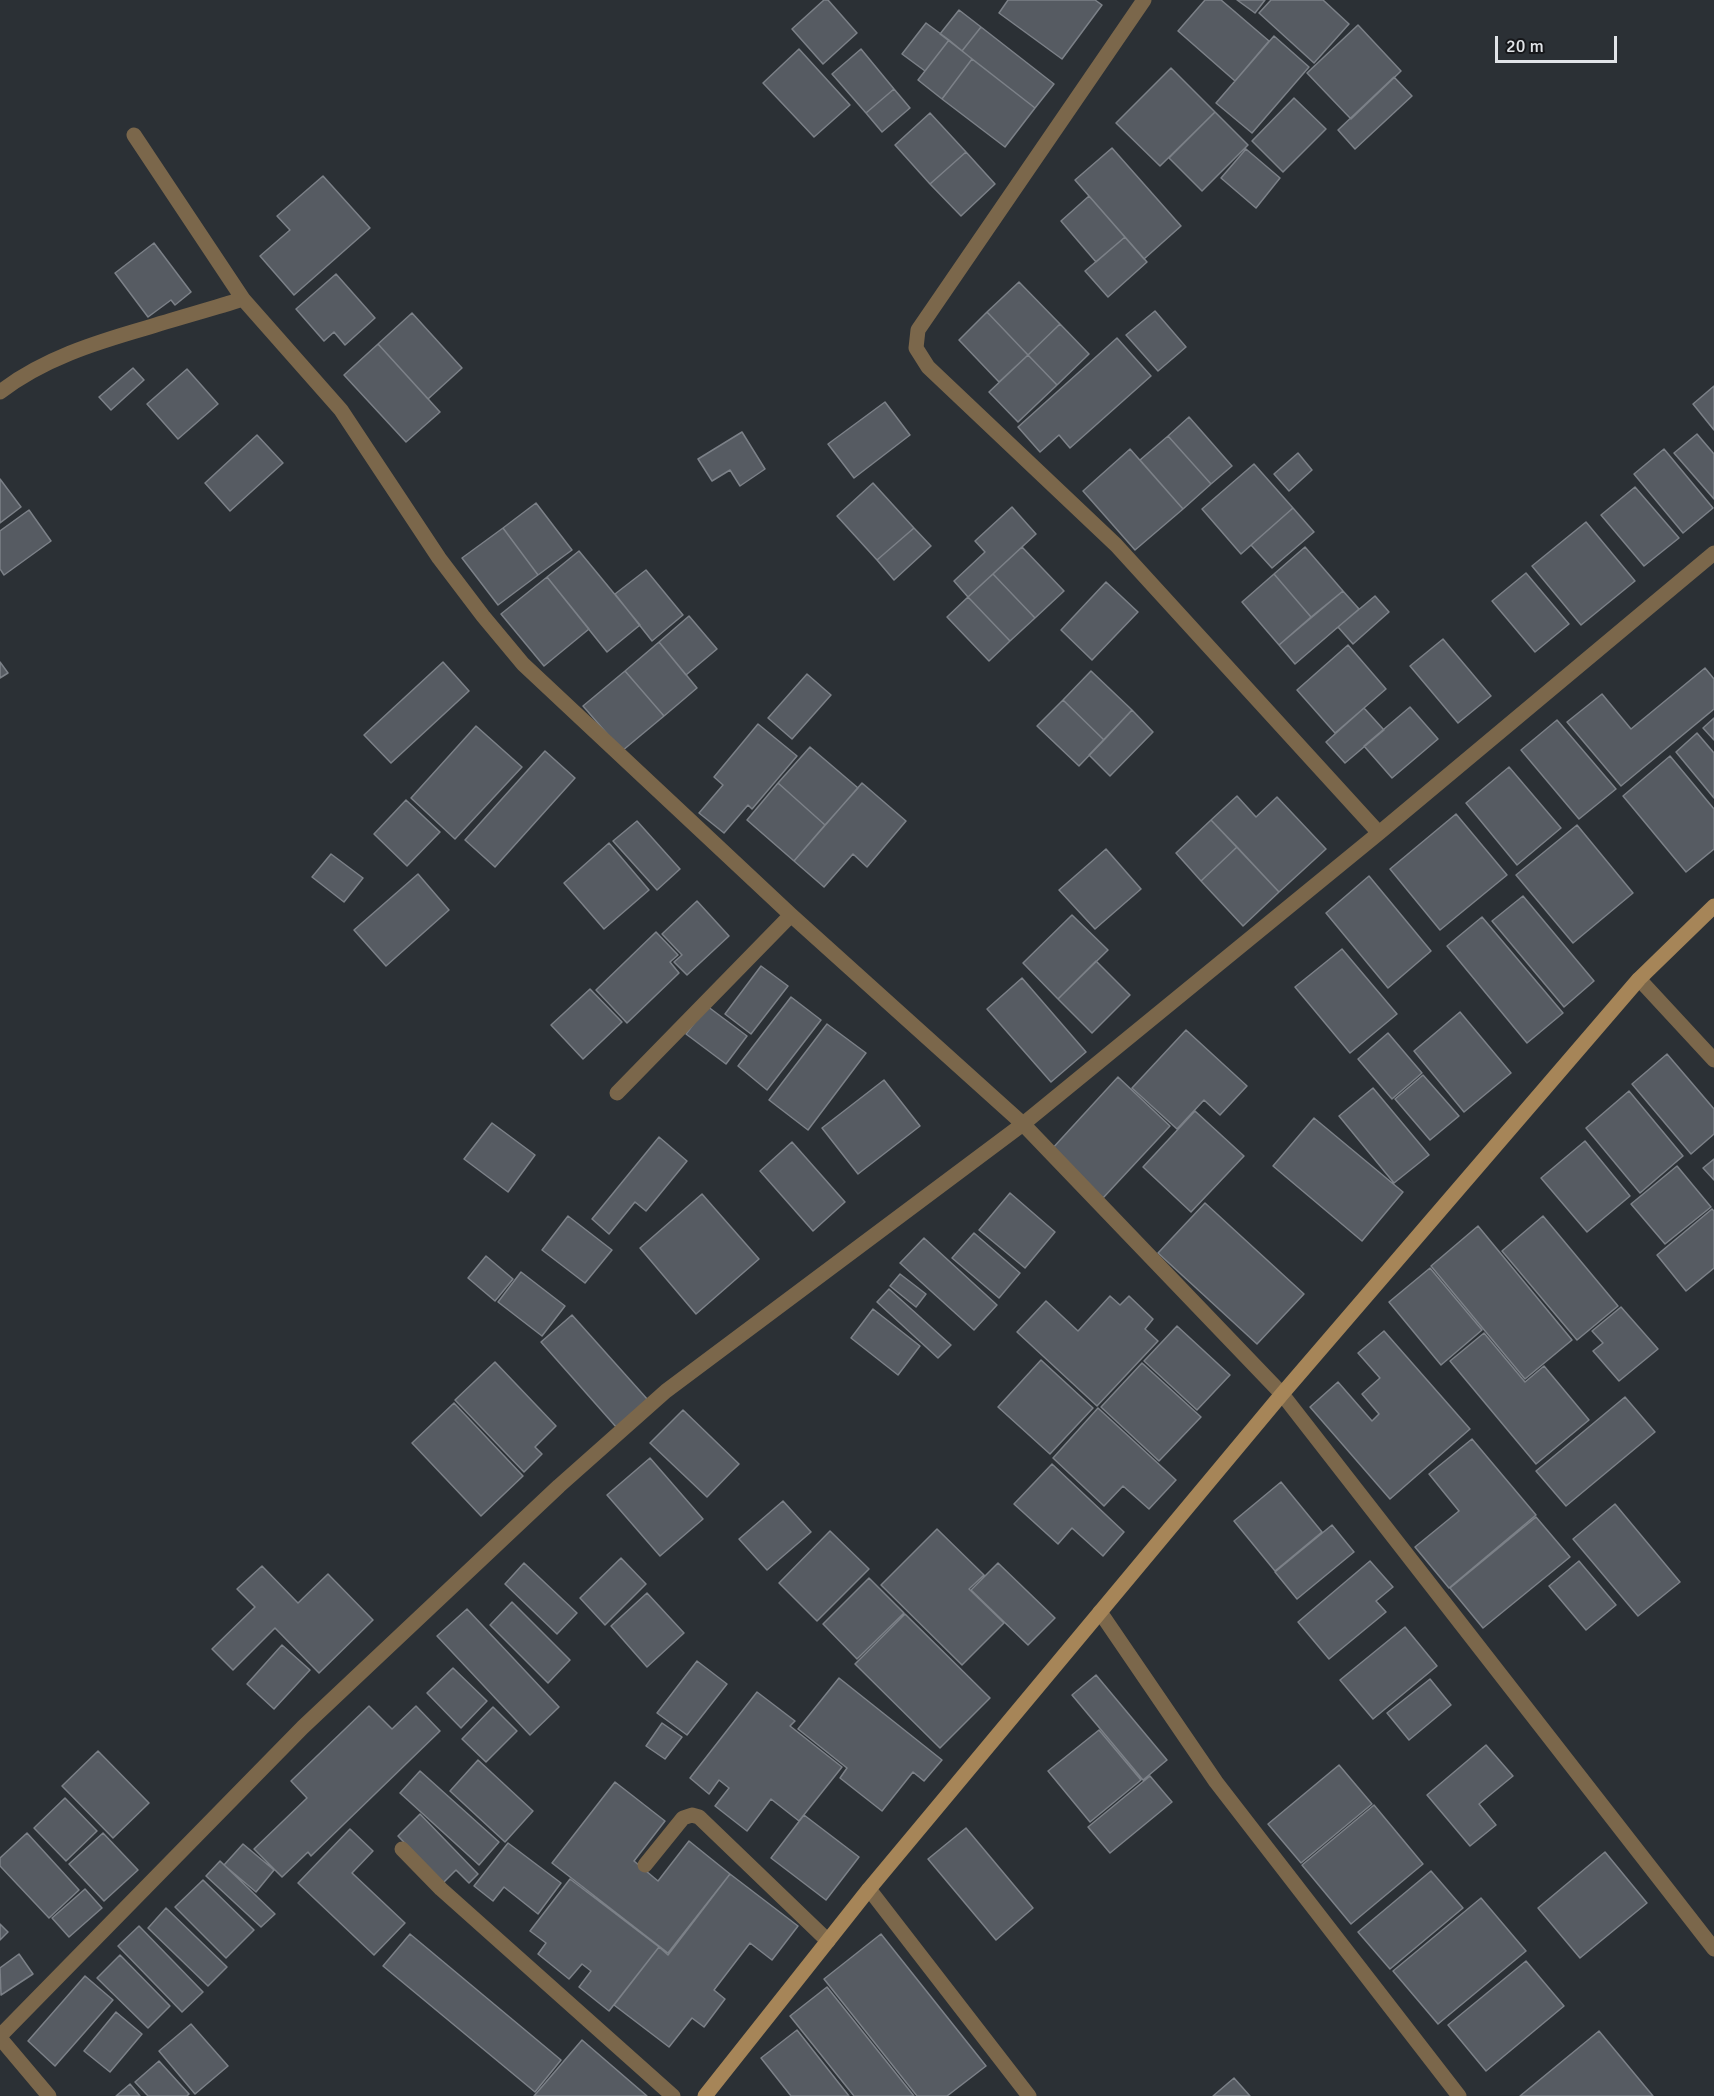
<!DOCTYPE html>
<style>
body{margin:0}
#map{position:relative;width:1714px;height:2096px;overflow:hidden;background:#2b3035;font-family:Signika,sans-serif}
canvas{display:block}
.scale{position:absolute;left:1495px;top:36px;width:122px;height:27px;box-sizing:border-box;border:3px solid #e1e4e8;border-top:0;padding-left:8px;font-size:18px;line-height:21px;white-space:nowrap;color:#e1e4e8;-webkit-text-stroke:4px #16171a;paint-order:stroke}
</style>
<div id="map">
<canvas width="1714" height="2096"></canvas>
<div class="scale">20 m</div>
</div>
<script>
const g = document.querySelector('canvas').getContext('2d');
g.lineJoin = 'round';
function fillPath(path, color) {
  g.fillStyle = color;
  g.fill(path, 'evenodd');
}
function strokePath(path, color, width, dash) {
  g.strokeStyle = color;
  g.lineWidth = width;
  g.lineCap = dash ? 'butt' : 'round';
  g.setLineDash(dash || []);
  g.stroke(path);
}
const building = new Path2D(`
 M 824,0 L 828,0 L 857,33 L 823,64 L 792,29 Z
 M 1008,0 L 1095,0 L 1102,5 L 1062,59 L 999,13 Z
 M 1205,0 L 1221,0 L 1269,41 L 1235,81 L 1178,31 Z
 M 1237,0 L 1265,0 L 1255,13 Z
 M 1271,0 L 1323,0 L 1349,24 L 1314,63 L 1259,13 Z
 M 959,10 L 981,27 L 962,51 L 940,34 Z
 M 926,23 L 949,40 L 925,71 L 902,54 Z
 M 1358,25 L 1401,71 L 1351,119 L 1307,73 Z
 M 981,27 L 1054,84 L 1035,108 L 962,51 Z
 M 1274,36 L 1309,67 L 1252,133 L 1216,103 Z
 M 949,40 L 972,59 L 942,99 L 918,80 Z
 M 799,49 L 850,105 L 814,137 L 763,83 Z
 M 861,49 L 894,89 L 866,113 L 832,74 Z
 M 972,59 L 1035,108 L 1005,147 L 942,99 Z
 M 1171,68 L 1215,112 L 1160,166 L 1116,123 Z
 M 1394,77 L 1412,96 L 1355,149 L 1338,130 Z
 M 894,89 L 910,108 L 882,132 L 866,113 Z
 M 1294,98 L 1326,129 L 1283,172 L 1252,141 Z
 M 1215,112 L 1248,145 L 1202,191 L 1169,158 Z
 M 930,113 L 966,152 L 930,184 L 895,145 Z
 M 1112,148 L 1181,226 L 1144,259 L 1075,180 Z
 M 1246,149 L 1280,178 L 1256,208 L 1221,178 Z
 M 966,152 L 995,184 L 961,216 L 930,184 Z
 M 323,176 L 370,228 L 294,295 L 260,256 L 290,230 L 277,216 Z
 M 1089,196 L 1125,237 L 1096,262 L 1061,221 Z
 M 1125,237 L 1147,262 L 1108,297 L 1085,271 Z
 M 154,243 L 191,292 L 175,305 L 171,300 L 148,317 L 115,273 Z
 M 336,274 L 375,318 L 345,345 L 334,332 L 324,341 L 296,309 Z
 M 1019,282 L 1060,324 L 1028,355 L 987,312 Z
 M 1155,311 L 1186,347 L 1158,371 L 1126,335 Z
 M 987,312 L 1028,355 L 999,382 L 959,340 Z
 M 412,313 L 462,368 L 428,399 L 378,344 Z
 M 1060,324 L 1089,354 L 1057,385 L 1028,355 Z
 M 1117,338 L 1151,376 L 1070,448 L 1059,435 L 1040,452 L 1018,427 Z
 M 378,344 L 440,412 L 406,442 L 344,375 Z
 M 1028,355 L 1057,385 L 1018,422 L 989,392 Z
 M 133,368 L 144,380 L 111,410 L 99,397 Z
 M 187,369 L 218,404 L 178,439 L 147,404 Z
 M 1714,386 L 1714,430 L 1693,404 Z
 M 885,402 L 910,435 L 854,478 L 828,444 Z
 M 1189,417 L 1232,466 L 1211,484 L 1168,436 Z
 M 742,432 L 765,469 L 740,486 L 730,470 L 712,481 L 698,459 Z
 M 1697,434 L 1714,454 L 1714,499 L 1674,453 Z
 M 257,435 L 283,463 L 230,511 L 205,483 Z
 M 1168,436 L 1211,484 L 1183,509 L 1140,460 Z
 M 1130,449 L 1183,509 L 1135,550 L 1083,491 Z
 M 1664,449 L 1713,508 L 1683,533 L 1634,474 Z
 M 1298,453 L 1312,470 L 1289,491 L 1274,474 Z
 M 1254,464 L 1293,508 L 1241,554 L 1202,509 Z
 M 0,479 L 21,507 L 0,523 Z
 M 873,483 L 914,528 L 877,560 L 837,516 Z
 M 1635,487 L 1679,538 L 1644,566 L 1601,515 Z
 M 536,503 L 572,550 L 538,575 L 503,528 Z
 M 1012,507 L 1036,534 L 968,597 L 954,581 L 985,552 L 975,541 Z
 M 1293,508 L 1314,532 L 1272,568 L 1251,545 Z
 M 29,510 L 51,541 L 4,575 L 0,569 L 0,531 Z
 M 1586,522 L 1635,581 L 1581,625 L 1532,566 Z
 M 503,528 L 538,575 L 498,605 L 462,558 Z
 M 914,528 L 931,546 L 894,580 L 877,560 Z
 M 1022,547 L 1064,591 L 1035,618 L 993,574 Z
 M 1305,547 L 1343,591 L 1311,617 L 1274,574 Z
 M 579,551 L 640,625 L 607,652 L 547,577 Z
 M 646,570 L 683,615 L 652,641 L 615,594 Z
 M 1526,573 L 1569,624 L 1535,652 L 1492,601 Z
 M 993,574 L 1035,618 L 1010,641 L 968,597 Z
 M 1274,574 L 1311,617 L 1279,645 L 1242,602 Z
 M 547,577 L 589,629 L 544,666 L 501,614 Z
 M 1106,582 L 1138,612 L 1092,660 L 1061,630 Z
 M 1343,591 L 1359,609 L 1295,664 L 1279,645 Z
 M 1375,596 L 1389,612 L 1353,644 L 1338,627 Z
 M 968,597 L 1010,641 L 989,661 L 947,617 Z
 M 689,616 L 717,649 L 686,675 L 659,642 Z
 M 1443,639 L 1491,696 L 1458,723 L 1410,666 Z
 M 659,642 L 697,688 L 664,716 L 625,671 Z
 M 1348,645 L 1386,689 L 1335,733 L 1297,690 Z
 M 0,662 L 8,673 L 0,678 Z
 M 443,662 L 469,691 L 391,763 L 364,735 Z
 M 1705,668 L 1714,679 L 1714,709 L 1621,786 L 1567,722 L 1602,694 L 1631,729 Z
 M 625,671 L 664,716 L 622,751 L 583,706 Z
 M 1091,671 L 1132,710 L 1104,740 L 1063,700 Z
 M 807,674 L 831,695 L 792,739 L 768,718 Z
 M 1063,700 L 1104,740 L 1079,766 L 1037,726 Z
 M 1410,707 L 1438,739 L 1392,778 L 1364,746 Z
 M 1364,708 L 1384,730 L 1345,763 L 1326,742 Z
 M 1132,710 L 1153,732 L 1110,776 L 1089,755 Z
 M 1714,718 L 1714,740 L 1703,728 Z
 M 1557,720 L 1616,789 L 1579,819 L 1521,750 Z
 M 758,724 L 797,756 L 752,809 L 748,805 L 724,833 L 699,813 L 723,785 L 714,777 Z
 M 476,726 L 522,767 L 455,839 L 411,798 Z
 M 1697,733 L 1714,753 L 1714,798 L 1676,752 Z
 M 810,747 L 858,788 L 825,825 L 778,783 Z
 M 545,751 L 575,778 L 495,867 L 465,840 Z
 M 1670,756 L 1714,809 L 1714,849 L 1686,872 L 1623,796 Z
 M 1509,767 L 1561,828 L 1517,865 L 1466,803 Z
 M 778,783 L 825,825 L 794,861 L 747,820 Z
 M 862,783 L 906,821 L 867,867 L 853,854 L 824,887 L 794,861 Z
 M 1237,796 L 1256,817 L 1277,797 L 1326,849 L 1279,892 L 1211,820 Z
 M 406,800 L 440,832 L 407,866 L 374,834 Z
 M 1456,814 L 1507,875 L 1440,930 L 1390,869 Z
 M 1211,820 L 1237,847 L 1201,881 L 1176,853 Z
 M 637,821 L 680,869 L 657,890 L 613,841 Z
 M 1577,825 L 1633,893 L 1573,943 L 1516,875 Z
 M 609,843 L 649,890 L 604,929 L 564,883 Z
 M 1237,847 L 1279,892 L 1243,926 L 1201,881 Z
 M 1106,849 L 1141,889 L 1095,929 L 1059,890 Z
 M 331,854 L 363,878 L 344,902 L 312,877 Z
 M 418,874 L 449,910 L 386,966 L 354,930 Z
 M 1369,876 L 1431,951 L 1388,988 L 1326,913 Z
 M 1523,896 L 1594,981 L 1564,1007 L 1492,921 Z
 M 697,901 L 729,936 L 687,975 L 674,962 L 682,955 L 662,934 Z
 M 1072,915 L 1108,950 L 1058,999 L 1023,963 Z
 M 1482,917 L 1563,1013 L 1527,1043 L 1447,946 Z
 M 656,932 L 678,955 L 670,962 L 679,973 L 627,1023 L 596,990 Z
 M 1342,949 L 1397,1014 L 1350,1053 L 1295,987 Z
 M 1096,961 L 1130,995 L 1092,1033 L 1058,999 Z
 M 761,966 L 788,986 L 751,1034 L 725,1014 Z
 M 1022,978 L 1086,1052 L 1051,1082 L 987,1009 Z
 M 590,989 L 622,1022 L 583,1059 L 551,1025 Z
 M 791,997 L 821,1020 L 767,1090 L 738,1066 Z
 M 707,1006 L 747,1036 L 726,1064 L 686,1034 Z
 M 1460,1012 L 1511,1073 L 1464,1112 L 1414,1051 Z
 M 827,1024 L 866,1053 L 808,1130 L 769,1100 Z
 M 1186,1030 L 1247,1086 L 1220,1115 L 1204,1100 L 1177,1129 L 1132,1088 Z
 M 1388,1033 L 1422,1073 L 1392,1099 L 1358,1059 Z
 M 1667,1054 L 1714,1109 L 1714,1134 L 1691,1154 L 1632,1084 Z
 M 1423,1075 L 1459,1116 L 1430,1140 L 1395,1099 Z
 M 1118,1077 L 1170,1126 L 1103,1198 L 1051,1150 Z
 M 884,1080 L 920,1126 L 858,1174 L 822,1128 Z
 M 1373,1088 L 1429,1155 L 1394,1183 L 1339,1116 Z
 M 1629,1091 L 1683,1156 L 1640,1193 L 1586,1128 Z
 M 1195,1111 L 1244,1156 L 1191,1212 L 1143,1167 Z
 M 1314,1118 L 1403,1192 L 1362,1241 L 1273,1166 Z
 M 492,1123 L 535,1155 L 508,1192 L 464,1159 Z
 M 659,1137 L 687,1161 L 646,1211 L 635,1202 L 609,1234 L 592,1219 Z
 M 1585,1141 L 1630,1196 L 1587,1232 L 1541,1178 Z
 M 792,1142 L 845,1202 L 813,1231 L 760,1171 Z
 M 1714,1159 L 1714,1180 L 1703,1168 Z
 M 1677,1166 L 1711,1207 L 1665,1244 L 1631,1204 Z
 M 1010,1193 L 1055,1232 L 1025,1268 L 979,1230 Z
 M 702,1194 L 759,1259 L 696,1314 L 640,1248 Z
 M 1205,1203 L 1304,1294 L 1257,1344 L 1158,1253 Z
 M 1712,1209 L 1714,1211 L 1714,1268 L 1686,1291 L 1657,1255 Z
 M 568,1216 L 612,1250 L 585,1283 L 542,1250 Z
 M 1543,1216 L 1618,1306 L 1577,1340 L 1502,1251 Z
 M 1478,1226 L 1572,1340 L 1525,1379 L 1431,1266 Z
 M 974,1233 L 1020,1273 L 999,1298 L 952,1258 Z
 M 924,1238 L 997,1305 L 974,1330 L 900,1263 Z
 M 486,1256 L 513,1279 L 495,1301 L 468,1278 Z
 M 1430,1268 L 1482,1330 L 1441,1365 L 1389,1302 Z
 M 521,1272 L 565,1306 L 542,1336 L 498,1302 Z
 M 900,1274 L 926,1294 L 916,1307 L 890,1286 Z
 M 889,1289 L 951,1345 L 938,1358 L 877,1302 Z
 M 1110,1296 L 1120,1305 L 1129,1296 L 1153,1319 L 1145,1329 L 1158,1341 L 1097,1406 L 1017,1332 L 1046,1301 L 1078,1331 Z
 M 1621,1307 L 1658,1349 L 1619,1381 L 1593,1351 L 1603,1343 L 1592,1331 Z
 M 873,1309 L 920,1346 L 898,1375 L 851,1338 Z
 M 572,1315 L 648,1400 L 617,1428 L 541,1342 Z
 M 1177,1326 L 1230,1375 L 1197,1410 L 1144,1361 Z
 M 1384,1331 L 1470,1429 L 1390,1499 L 1310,1407 L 1338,1382 L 1372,1421 L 1379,1414 L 1362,1394 L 1380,1378 L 1358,1353 Z
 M 1484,1333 L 1525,1382 L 1544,1366 L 1589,1420 L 1536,1464 L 1450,1361 Z
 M 1041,1360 L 1093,1408 L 1050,1454 L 998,1407 Z
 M 495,1362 L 556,1426 L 535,1447 L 542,1454 L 524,1472 L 455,1400 Z
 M 1142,1363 L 1201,1417 L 1159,1461 L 1101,1407 Z
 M 1625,1397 L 1655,1432 L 1566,1506 L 1536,1471 Z
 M 454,1403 L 523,1476 L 481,1516 L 412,1443 Z
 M 1098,1408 L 1176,1480 L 1149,1509 L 1123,1486 L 1104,1506 L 1053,1458 Z
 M 683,1410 L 739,1464 L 707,1497 L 650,1443 Z
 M 1472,1439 L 1536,1515 L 1449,1588 L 1415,1547 L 1459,1511 L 1429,1474 Z
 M 650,1458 L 703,1519 L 660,1556 L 607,1495 Z
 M 1052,1464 L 1124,1532 L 1103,1556 L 1072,1528 L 1058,1544 L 1014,1504 Z
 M 1281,1482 L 1322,1532 L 1275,1571 L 1234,1521 Z
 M 783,1501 L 811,1532 L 767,1570 L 739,1539 Z
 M 1615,1504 L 1680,1582 L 1638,1616 L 1573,1539 Z
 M 1536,1517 L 1570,1557 L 1483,1628 L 1450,1588 Z
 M 1332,1525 L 1354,1552 L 1297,1599 L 1275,1572 Z
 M 937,1529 L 984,1575 L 969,1589 L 1004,1623 L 962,1665 L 881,1585 Z
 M 830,1531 L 869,1569 L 817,1621 L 779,1583 Z
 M 621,1558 L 646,1584 L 605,1625 L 580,1598 Z
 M 1370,1561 L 1393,1587 L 1376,1601 L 1386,1612 L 1329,1659 L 1298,1622 Z
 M 1579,1561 L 1616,1605 L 1586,1630 L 1549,1586 Z
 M 524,1563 L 577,1613 L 557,1634 L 505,1584 Z
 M 998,1563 L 1055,1618 L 1028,1645 L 971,1590 Z
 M 262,1566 L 298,1603 L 328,1574 L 373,1620 L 319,1673 L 275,1628 L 233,1670 L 212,1649 L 255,1607 L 237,1589 Z
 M 869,1578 L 904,1613 L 857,1659 L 823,1624 Z
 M 647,1593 L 684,1633 L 647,1667 L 611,1626 Z
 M 512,1602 L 570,1660 L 548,1683 L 490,1625 Z
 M 467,1609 L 559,1707 L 530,1735 L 437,1636 Z
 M 905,1614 L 990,1698 L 940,1748 L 855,1664 Z
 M 1405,1627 L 1437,1666 L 1373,1719 L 1340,1680 Z
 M 282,1645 L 310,1670 L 274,1709 L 247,1684 Z
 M 697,1661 L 727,1684 L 687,1735 L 657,1713 Z
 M 453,1668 L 487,1701 L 461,1728 L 427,1693 Z
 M 1096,1675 L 1167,1760 L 1143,1780 L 1072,1695 Z
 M 839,1678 L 942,1760 L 924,1781 L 913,1772 L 882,1811 L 840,1778 L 847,1768 L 798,1729 Z
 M 1430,1679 L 1451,1705 L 1409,1740 L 1387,1713 Z
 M 757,1692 L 795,1721 L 790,1726 L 842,1767 L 799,1821 L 771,1799 L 747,1831 L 715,1806 L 729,1788 L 719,1780 L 709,1794 L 690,1778 Z
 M 369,1706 L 392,1729 L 416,1706 L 440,1731 L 311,1856 L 308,1852 L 282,1877 L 254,1849 L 307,1798 L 291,1781 Z
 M 493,1707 L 517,1731 L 486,1762 L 462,1739 Z
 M 662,1723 L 682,1737 L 665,1759 L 646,1746 Z
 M 1099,1730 L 1141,1780 L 1090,1822 L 1048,1771 Z
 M 1486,1745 L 1513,1776 L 1479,1804 L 1496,1825 L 1470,1846 L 1427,1795 Z
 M 98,1751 L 149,1803 L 113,1838 L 62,1786 Z
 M 478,1760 L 533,1811 L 505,1842 L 450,1791 Z
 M 1339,1765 L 1372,1804 L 1301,1863 L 1268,1824 Z
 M 420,1771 L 499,1842 L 479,1865 L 400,1793 Z
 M 1150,1776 L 1172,1802 L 1110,1853 L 1088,1827 Z
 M 615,1782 L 665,1821 L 634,1861 L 658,1881 L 689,1841 L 730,1874 L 668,1953 L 552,1863 Z
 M 65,1798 L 97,1831 L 66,1861 L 34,1828 Z
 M 1374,1805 L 1423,1864 L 1351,1924 L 1302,1865 Z
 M 420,1814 L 478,1874 L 469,1883 L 456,1870 L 443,1883 L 398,1836 Z
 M 804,1815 L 859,1857 L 826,1900 L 771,1858 Z
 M 966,1828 L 1033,1908 L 996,1940 L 928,1859 Z
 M 350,1829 L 373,1851 L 352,1873 L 405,1923 L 374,1955 L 298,1883 Z
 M 27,1833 L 79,1890 L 49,1918 L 0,1866 L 0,1858 Z
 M 103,1833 L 138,1870 L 104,1901 L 69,1864 Z
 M 508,1843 L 561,1883 L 538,1914 L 504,1887 L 493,1901 L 474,1886 Z
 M 243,1844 L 274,1870 L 256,1892 L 224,1865 Z
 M 1605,1852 L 1647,1903 L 1580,1958 L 1538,1908 Z
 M 220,1861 L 275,1914 L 261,1927 L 206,1876 Z
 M 1431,1871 L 1463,1908 L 1390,1969 L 1358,1932 Z
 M 730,1874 L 798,1926 L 772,1960 L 750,1943 L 714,1990 L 725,1999 L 704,2027 L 692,2018 L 669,2047 L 614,2005 L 659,1947 L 668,1955 Z
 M 570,1879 L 659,1947 L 609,2011 L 579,1987 L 591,1971 L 582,1964 L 569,1979 L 538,1954 L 546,1943 L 530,1931 Z
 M 203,1880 L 254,1930 L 226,1958 L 175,1907 Z
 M 85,1889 L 102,1908 L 69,1937 L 52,1918 Z
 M 1481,1898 L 1526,1951 L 1438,2024 L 1393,1971 Z
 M 166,1908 L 227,1967 L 208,1986 L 148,1928 Z
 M 0,1924 L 8,1932 L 0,1940 Z
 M 139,1926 L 203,1992 L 182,2012 L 118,1946 Z
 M 410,1934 L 561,2060 L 535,2092 L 383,1966 Z
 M 881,1934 L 986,2066 L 947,2096 L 917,2096 L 824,1979 Z
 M 19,1954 L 33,1974 L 1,1995 L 0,1968 Z
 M 120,1955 L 170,2006 L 148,2028 L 97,1978 Z
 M 1526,1961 L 1564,2006 L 1486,2071 L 1448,2025 Z
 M 85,1976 L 113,2000 L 55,2066 L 28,2041 Z
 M 827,1987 L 914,2096 L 854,2096 L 790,2016 Z
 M 116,2012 L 142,2034 L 110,2072 L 84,2051 Z
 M 191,2024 L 228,2066 L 195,2094 L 159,2051 Z
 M 797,2030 L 849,2096 L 791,2096 L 761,2058 Z
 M 1599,2031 L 1653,2096 L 1520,2096 Z
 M 582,2040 L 647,2096 L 534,2096 Z
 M 159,2061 L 189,2094 L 187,2096 L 148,2096 L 135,2082 Z
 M 1234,2078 L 1250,2096 L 1213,2096 Z
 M 130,2084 L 140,2096 L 116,2096 Z`);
fillPath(building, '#565b62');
strokePath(building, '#7c8188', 1.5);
strokePath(new Path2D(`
 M 645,1865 L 683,1818 L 692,1815 L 699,1817 L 828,1941`), '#7b674b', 15);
strokePath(new Path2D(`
 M 1144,0 L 918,330 L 916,348 L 928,367 L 1116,545 L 1379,833
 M 134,135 L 243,299 L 341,410 L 439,558 L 483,616 L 523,664 L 791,915 L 1023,1124 L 1282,1394 L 1714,1949
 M 0,392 C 43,359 94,343 146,328 C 178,318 211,309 243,299
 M 1639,979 L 1714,1060
 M 617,1093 L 791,915
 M 1100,1612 L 1216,1782 L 1459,2096
 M 402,1849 L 441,1889 L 673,2096
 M 869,1889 L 1029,2096
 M 0,2036 L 303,1727 L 559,1486 L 666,1391 L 1023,1124 L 1379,833 L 1714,553
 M 0,2038 L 49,2096`), '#7b674b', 15);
strokePath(new Path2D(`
 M 705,2096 L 869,1889 L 1282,1394 L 1639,979 L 1714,906`), '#a68558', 15);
</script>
